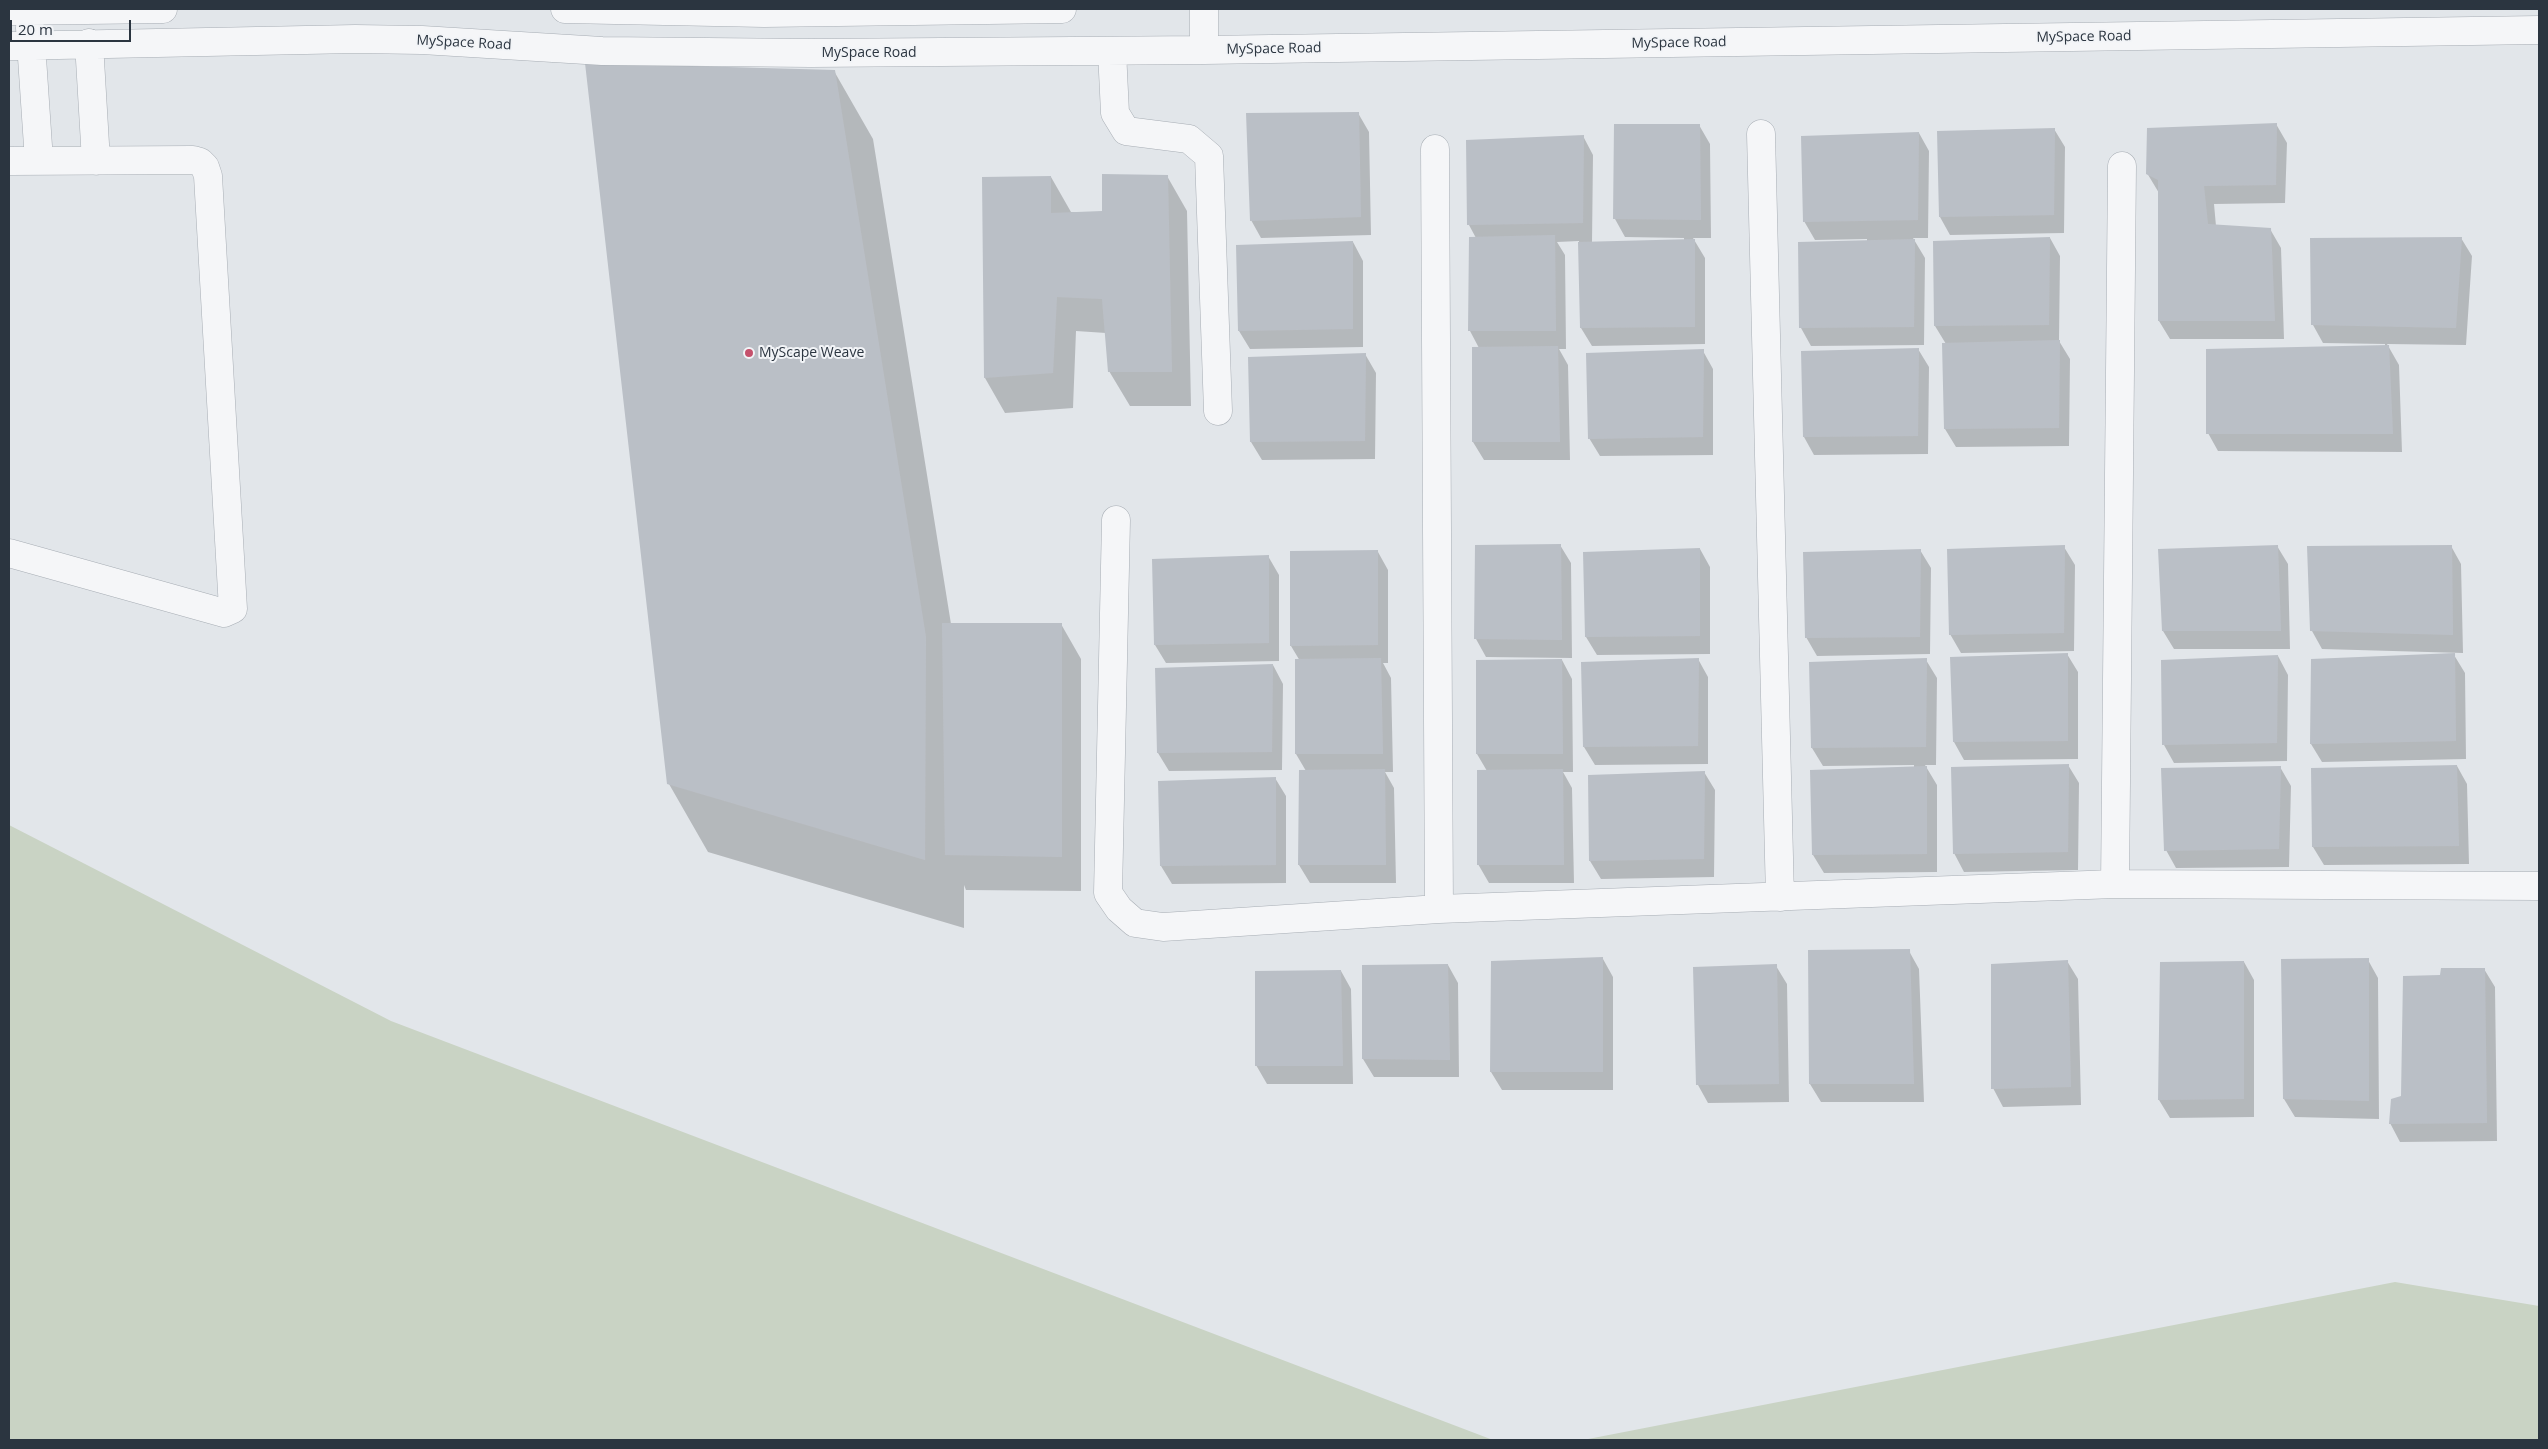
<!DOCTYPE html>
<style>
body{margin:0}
#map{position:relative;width:2548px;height:1449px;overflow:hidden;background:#e2e6ea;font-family:"Open Sans",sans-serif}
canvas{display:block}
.frame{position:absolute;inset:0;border:10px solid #2b3540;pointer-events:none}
.scale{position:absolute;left:10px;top:20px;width:121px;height:22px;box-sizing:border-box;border:2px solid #2b3540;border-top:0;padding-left:6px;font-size:15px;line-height:18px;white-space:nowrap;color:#2b3540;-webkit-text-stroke:4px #f2f4f7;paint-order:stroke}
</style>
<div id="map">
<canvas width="2548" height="1449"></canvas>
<div class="frame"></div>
<div class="scale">20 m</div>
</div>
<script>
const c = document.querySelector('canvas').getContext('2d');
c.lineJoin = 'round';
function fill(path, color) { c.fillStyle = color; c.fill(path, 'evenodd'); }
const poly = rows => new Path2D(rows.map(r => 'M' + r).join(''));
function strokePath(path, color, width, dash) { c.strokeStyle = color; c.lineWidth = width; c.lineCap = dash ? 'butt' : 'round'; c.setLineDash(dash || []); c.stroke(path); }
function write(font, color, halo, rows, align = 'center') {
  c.font = font + ' "Open Sans",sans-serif'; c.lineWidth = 4; c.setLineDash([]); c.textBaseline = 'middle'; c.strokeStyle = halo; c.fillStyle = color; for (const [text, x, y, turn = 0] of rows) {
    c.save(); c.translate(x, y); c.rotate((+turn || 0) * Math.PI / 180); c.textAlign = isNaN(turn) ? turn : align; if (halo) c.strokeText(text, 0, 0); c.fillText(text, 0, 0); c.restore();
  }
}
const green = poly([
 [9,825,391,1021,1493,1440,9,1440],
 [2395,1282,2539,1306,2539,1440,1583,1440]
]);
const shadow = poly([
 [834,71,873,139,951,624,1061,624,1081,659,1081,891,966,890,964,885,964,928,708,852,669,784],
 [1358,113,1369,132,1371,235,1261,238,1251,220],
 [2276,124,2287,143,2285,203,2214,204,2216,226,2270,229,2281,248,2284,339,2170,339,2159,321,2159,193,2147,173],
 [1699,125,1710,144,1711,238,1693,238,1705,258,1705,344,1592,346,1581,328,1579,241,1557,242,1565,255,1566,349,1559,349,1568,365,1570,460,1484,460,1473,442,1479,348,1470,331,1470,238,1476,238,1469,225,1583,136,1593,155,1592,243,1684,240,1684,238,1625,237,1615,219,1616,126],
 [2054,129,2065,147,2064,233,1950,235,1940,217],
 [1919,133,1929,151,1928,238,1913,238,1925,258,1924,345,1811,346,1801,328,1799,243,1867,241,1867,239,1815,240,1804,221],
 [1167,176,1187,211,1191,406,1130,406,1109,371,1106,333,1076,331,1073,408,1005,413,985,378,1051,177,1071,212,1104,213],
 [2050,238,2060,256,2059,341,2070,359,2069,446,1956,447,1945,429,1944,345,1946,344,1935,326,1934,242],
 [2461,238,2472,256,2466,345,2387,344,2399,365,2402,452,2218,451,2208,433,2385,346,2385,344,2323,343,2313,325],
 [1353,242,1363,261,1363,347,1250,349,1239,331],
 [1918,349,1929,367,1928,454,1814,455,1804,437],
 [1703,351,1713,369,1713,455,1600,456,1589,438],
 [1365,354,1376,373,1375,459,1262,460,1251,442,1249,358],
 [1560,545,1571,563,1572,658,1486,657,1476,639],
 [2277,546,2288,564,2290,649,2174,649,2163,631],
 [2451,546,2461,564,2463,653,2322,649,2312,631],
 [2064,547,2075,565,2074,651,1961,653,1950,634],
 [1700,549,1710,567,1710,654,1597,655,1586,637],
 [1920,550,1931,568,1930,654,1817,656,1806,637],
 [1378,552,1388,570,1388,663,1383,663,1391,678,1393,772,1385,772,1394,788,1396,883,1310,883,1299,865,1306,771,1296,754,1300,661,1291,646],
 [1268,556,1279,575,1279,661,1166,663,1155,645],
 [2067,654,2078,672,2078,759,1964,760,1954,742],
 [2454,655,2465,673,2466,759,2322,762,2311,744],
 [2278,656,2288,675,2287,761,2174,763,2164,745],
 [1698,659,1708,677,1708,764,1595,765,1584,747,1583,663],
 [1562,660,1572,679,1573,772,1563,772,1572,788,1574,883,1489,883,1478,864,1487,771,1477,754,1477,661],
 [1926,660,1937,678,1936,765,1925,765,1937,785,1937,872,1824,873,1813,855,1811,771,1914,767,1914,765,1823,766,1812,748,1810,663],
 [1273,665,1283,684,1282,770,1169,771,1158,753,1157,669],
 [2068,765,2079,783,2078,870,1964,872,1954,853],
 [2457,766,2467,784,2469,864,2324,865,2313,847,2312,769],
 [2280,767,2291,786,2289,867,2176,868,2166,850],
 [1704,772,1715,790,1714,877,1601,879,1590,861],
 [1275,778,1286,796,1286,883,1172,884,1161,866],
 [1909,951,1919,969,1924,1102,1821,1102,1810,1084],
 [1603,959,1613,977,1613,1090,1502,1090,1491,1072],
 [2282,960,2368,960,2378,978,2379,1119,2295,1117,2284,1099],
 [2067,961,2078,979,2081,1105,2003,1107,1993,1088],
 [2244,962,2254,980,2254,1117,2170,1118,2159,1100],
 [1448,965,1458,983,1459,1077,1374,1077,1363,1059],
 [1776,966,1787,984,1789,1102,1708,1103,1698,1085,1694,968],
 [2484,969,2495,987,2497,1141,2400,1142,2390,1123,2402,1097,2441,976],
 [1341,971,1351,989,1353,1084,1267,1084,1256,1065]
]);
const building = poly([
 [585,63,835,70,926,637,925,860,667,784],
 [1359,112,1361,217,1250,221,1246,113],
 [2277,123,2276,185,2204,186,2208,224,2271,228,2275,321,2158,321,2158,180,2146,174,2147,128],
 [1614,124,1700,124,1701,220,1613,219],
 [2055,128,2054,215,1939,217,1937,131],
 [1919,132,1918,220,1803,222,1801,136],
 [1584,135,1583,223,1467,225,1466,140],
 [1102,174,1168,175,1172,372,1108,372,1102,299,1057,297,1053,373,984,378,982,177,1051,176,1051,213,1102,211],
 [1555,235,1556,331,1468,331,1469,237],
 [2050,237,2049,325,1934,326,1933,241],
 [2462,237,2456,328,2311,325,2310,238],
 [1695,239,1695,327,1580,328,1578,242],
 [1915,239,1914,327,1799,328,1798,242],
 [1353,241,1353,329,1238,331,1236,245],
 [2060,340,2059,428,1944,429,1942,343],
 [2389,345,2393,434,2206,434,2206,349],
 [1558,346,1560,442,1472,442,1472,347],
 [1919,348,1918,436,1803,437,1801,351],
 [1704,349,1703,437,1588,439,1586,353],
 [1366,353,1365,441,1250,442,1248,357],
 [1561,544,1562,640,1474,639,1475,545],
 [2065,545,2064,633,1949,635,1947,549],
 [2278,545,2281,631,2162,631,2158,549],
 [2452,545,2453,635,2310,631,2307,546],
 [1700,548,1700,636,1585,637,1583,552],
 [1921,549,1920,637,1805,638,1803,552],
 [1378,550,1378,645,1290,646,1290,551],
 [1269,555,1269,643,1154,645,1152,559],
 [942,623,1062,623,1062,857,945,855],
 [2068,653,2068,741,1953,742,1950,657],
 [2455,653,2456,741,2310,744,2311,659],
 [2278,655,2277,743,2162,745,2161,660],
 [1381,658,1383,754,1295,754,1295,659],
 [1699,658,1698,746,1583,747,1581,662],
 [1927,658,1926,747,1811,748,1809,662],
 [1562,659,1563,754,1476,754,1476,660],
 [1273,664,1272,752,1157,753,1155,668],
 [2069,764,2068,852,1953,854,1951,767],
 [2457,765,2459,846,2312,847,2311,768],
 [1927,766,1927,854,1812,855,1810,770],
 [2281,766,2279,849,2164,851,2161,768],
 [1385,769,1386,865,1298,865,1299,770],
 [1563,769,1564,865,1477,865,1477,770],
 [1705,771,1704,859,1589,861,1588,775],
 [1276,777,1276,865,1160,866,1158,781],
 [1910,949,1914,1084,1809,1084,1808,950],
 [1603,957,1603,1072,1490,1072,1491,961],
 [2369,958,2369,1101,2283,1099,2281,959],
 [2068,960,2071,1087,1991,1089,1991,964],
 [2244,961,2244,1099,2158,1100,2160,962],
 [1448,964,1450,1060,1362,1059,1362,965],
 [1777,964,1779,1084,1696,1085,1693,967],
 [2441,968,2485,968,2487,1123,2389,1124,2391,1099,2401,1096,2403,976,2440,975],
 [1341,970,1343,1066,1255,1066,1255,971]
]);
const minor = poly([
 [565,9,764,13,1062,9],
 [9,11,163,9],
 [30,28,39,161],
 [89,43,96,161],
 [9,46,355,39,422,40,602,51,811,53,1204,50,2539,30],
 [1204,50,1204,9],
 [1112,51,1115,113,1126,131,1189,139,1209,156,1218,411],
 [1761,134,1780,897],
 [1435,149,1439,909],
 [9,161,193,160,200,162,205,167,208,176,233,609,224,613,9,553],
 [1116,520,1108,893,1119,909,1135,923,1163,927,1439,909,2115,884,2539,886],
 [2115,884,2122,166]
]);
const markers = [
 [749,353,5,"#c5516c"]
];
const streetNames = [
 ["MySpace Road",2084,37,-1],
 ["MySpace Road",464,43,3],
 ["MySpace Road",1679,43,-1],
 ["MySpace Road",1274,49,-1],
 ["MySpace Road",869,53]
];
const poiNames = [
 ["MyScape Weave",759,353]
];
fill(green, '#c9d3c4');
fill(shadow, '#0003');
fill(building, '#babfc6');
strokePath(minor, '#a7adb4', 29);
strokePath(minor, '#f5f6f8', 28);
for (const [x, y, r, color] of markers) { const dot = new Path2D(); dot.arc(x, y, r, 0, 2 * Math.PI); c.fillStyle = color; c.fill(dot); strokePath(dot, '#f2f4f7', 2); }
write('14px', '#2b3540', '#f2f4f7', streetNames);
write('14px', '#2b3540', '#f2f4f7', poiNames, 'left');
</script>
